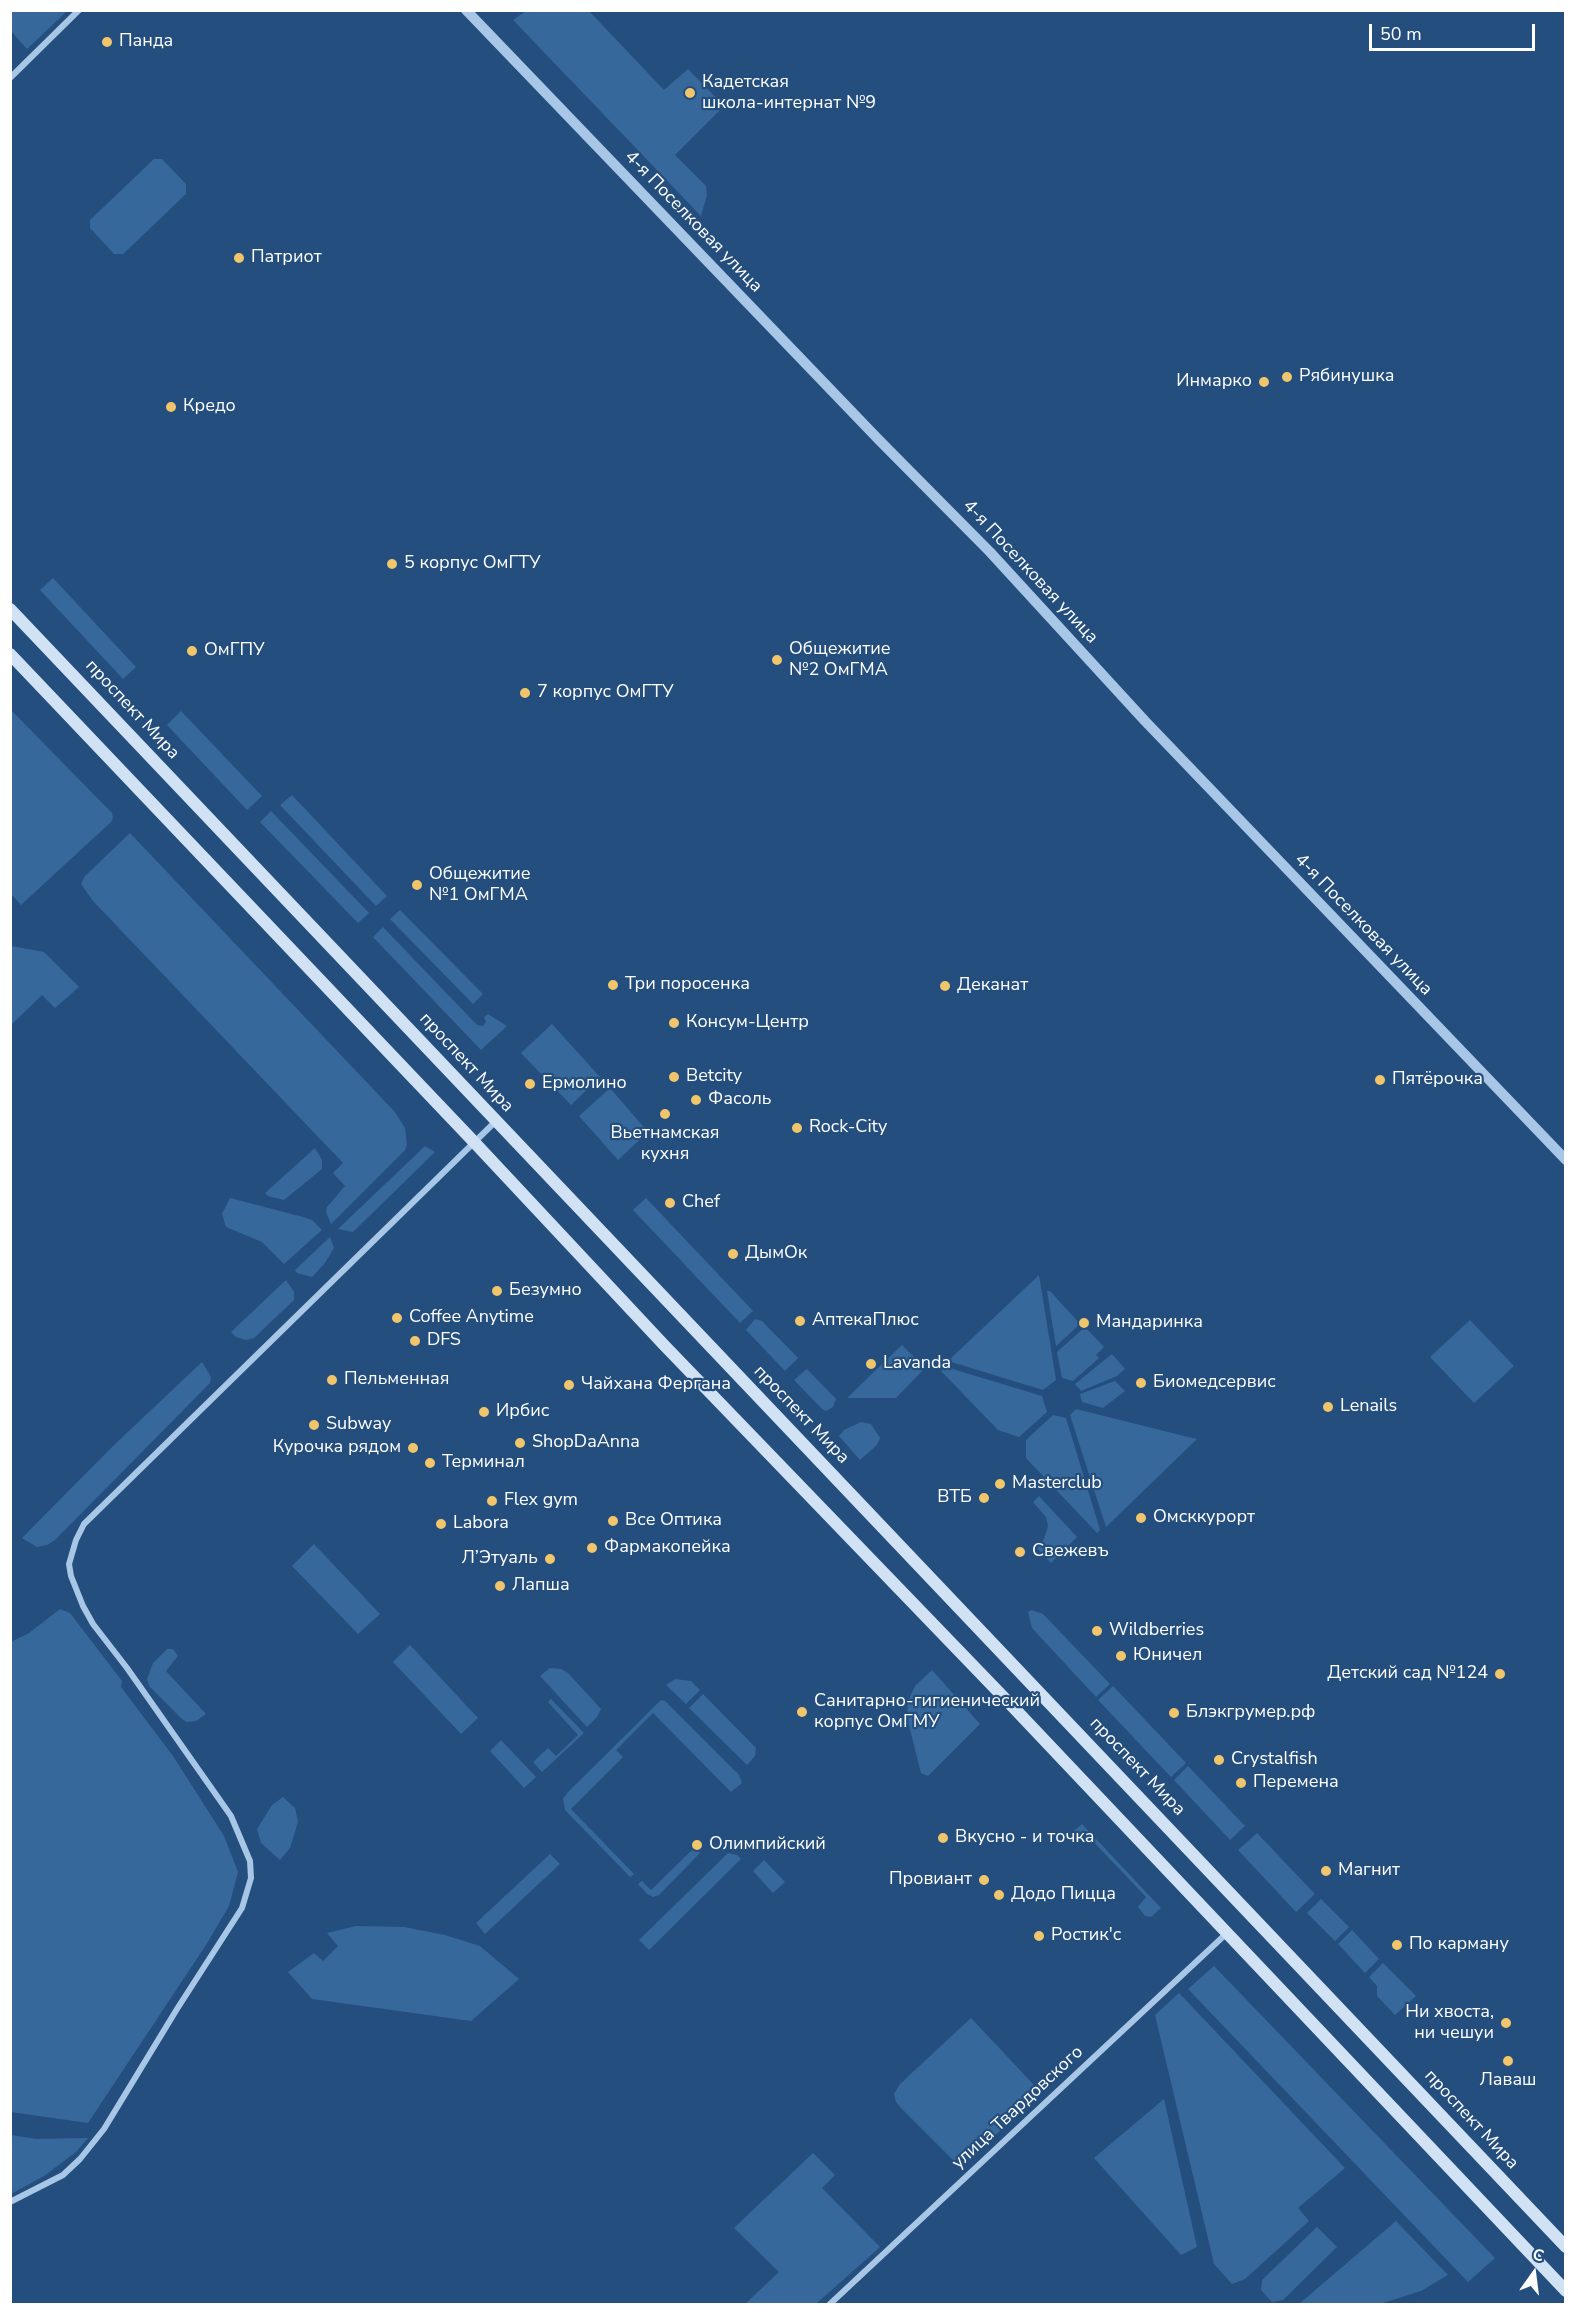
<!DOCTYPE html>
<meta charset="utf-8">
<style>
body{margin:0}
#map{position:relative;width:1576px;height:2315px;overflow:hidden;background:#244e7d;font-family:"Nunito Sans",sans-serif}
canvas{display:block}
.frame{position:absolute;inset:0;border:12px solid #fff;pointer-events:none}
.north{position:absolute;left:1504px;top:2243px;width:60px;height:60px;-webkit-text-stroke:4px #244e7d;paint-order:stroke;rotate:14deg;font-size:16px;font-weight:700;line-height:24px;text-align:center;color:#fff}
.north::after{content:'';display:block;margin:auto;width:21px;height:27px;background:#fff;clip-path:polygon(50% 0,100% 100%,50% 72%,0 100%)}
.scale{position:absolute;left:1369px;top:24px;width:166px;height:27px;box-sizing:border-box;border:3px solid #fff;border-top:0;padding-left:8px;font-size:18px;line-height:21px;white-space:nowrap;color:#fff;-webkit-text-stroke:4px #244e7d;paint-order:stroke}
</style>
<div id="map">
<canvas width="1576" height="2315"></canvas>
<div class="frame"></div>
<div class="north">С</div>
<div class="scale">50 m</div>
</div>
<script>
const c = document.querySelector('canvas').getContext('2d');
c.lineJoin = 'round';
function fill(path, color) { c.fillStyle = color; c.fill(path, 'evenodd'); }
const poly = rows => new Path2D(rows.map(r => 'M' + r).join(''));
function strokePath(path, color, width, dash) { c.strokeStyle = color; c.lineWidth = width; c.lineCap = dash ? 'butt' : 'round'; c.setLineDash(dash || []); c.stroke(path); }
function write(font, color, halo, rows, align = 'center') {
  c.font = font + ' "Nunito Sans",sans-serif'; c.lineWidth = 4.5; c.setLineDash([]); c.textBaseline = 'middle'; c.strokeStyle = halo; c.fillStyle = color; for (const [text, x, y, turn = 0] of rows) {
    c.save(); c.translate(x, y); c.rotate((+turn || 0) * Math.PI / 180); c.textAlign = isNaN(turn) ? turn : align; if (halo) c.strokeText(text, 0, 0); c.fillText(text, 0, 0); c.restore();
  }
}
const green = poly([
 [11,10,67,10,67,11,27,49,11,31],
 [526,11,589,11,664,90,688,69,724,106,675,155,706,186,707,195,701,216,513,20],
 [154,159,162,159,186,184,186,194,123,254,114,254,90,228,90,220],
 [53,578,136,667,123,679,40,590],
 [10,709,112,813,113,818,111,822,21,905,11,894],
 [181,711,262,796,247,810,167,725],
 [292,795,387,896,376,906,280,805],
 [271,811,369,913,358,923,260,822],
 [130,833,395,1112,405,1128,407,1145,405,1150,331,1224,326,1212,327,1207,345,1186,333,1173,343,1163,93,901,81,884,85,876],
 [400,910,483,994,473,1004,390,919],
 [383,927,477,1025,483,1026,486,1022,484,1017,488,1014,507,1026,481,1050,373,937],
 [11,946,44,952,79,987,55,1008,42,995,11,1025],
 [552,1024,600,1077,571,1105,521,1053],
 [610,1088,648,1132,618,1160,579,1116],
 [425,1146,435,1152,353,1232,338,1229],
 [315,1148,322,1160,322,1169,284,1200,268,1196,265,1193],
 [230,1198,303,1217,312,1220,322,1230,284,1264,262,1242,226,1227,222,1214],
 [646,1198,753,1311,740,1323,633,1210],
 [330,1237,334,1248,325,1263,312,1277,297,1273,295,1270],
 [1039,1275,1056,1380,1043,1390,948,1361],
 [286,1280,294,1292,294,1300,254,1338,246,1340,236,1337,231,1332],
 [1047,1291,1050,1291,1080,1324,1056,1346],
 [755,1319,762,1321,798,1358,785,1371,746,1330],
 [1470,1320,1514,1366,1474,1403,1430,1357],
 [1085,1327,1104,1347,1096,1355,1099,1358,1073,1381,1062,1378,1057,1352],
 [902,1345,925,1368,896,1398,847,1398],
 [1112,1354,1125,1369,1117,1376,1081,1391,1075,1384],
 [202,1362,211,1377,210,1383,55,1540,47,1545,37,1547,22,1538,113,1446],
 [946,1367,1042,1396,1047,1412,1019,1437,998,1430,941,1371],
 [807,1369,836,1399,833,1407,826,1411,822,1409,794,1380],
 [1115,1381,1125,1391,1103,1408,1082,1402,1080,1394],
 [1076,1409,1180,1435,1197,1439,1106,1527,1070,1415],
 [1053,1415,1066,1418,1100,1530,1097,1533,1026,1458,1026,1440],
 [861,1422,871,1424,880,1438,877,1445,860,1460,839,1436,844,1430],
 [1039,1496,1077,1537,1051,1563,1037,1548,1044,1539,1048,1526,1046,1517,1033,1502],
 [314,1544,380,1614,358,1634,292,1566],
 [60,1609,70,1613,122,1681,121,1687,173,1756,224,1836,238,1872,229,1906,206,1945,88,2123,11,2112,11,1642,29,1633],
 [1031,1610,1043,1614,1110,1684,1096,1697,1032,1628,1028,1612],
 [410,1645,478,1718,461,1734,393,1662],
 [167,1649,173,1649,178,1656,166,1671,206,1714,196,1721,187,1722,182,1719,149,1686,147,1679,153,1663],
 [550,1668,561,1669,568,1673,601,1709,597,1717,587,1727,540,1676],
 [932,1670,980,1724,928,1776,921,1773,907,1717,908,1701,915,1686],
 [675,1679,691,1681,700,1690,686,1704,666,1685],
 [1113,1686,1186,1763,1171,1777,1098,1700],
 [703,1694,756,1748,755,1756,747,1765,689,1708],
 [551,1699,584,1733,542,1772,533,1762,548,1748,556,1756,578,1735,548,1702],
 [661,1700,665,1701,739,1775,742,1783,731,1792,653,1713,616,1750,623,1757,571,1809,634,1874,630,1877,565,1810,563,1799,568,1792],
 [501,1740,536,1777,524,1788,490,1751],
 [1188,1766,1245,1826,1230,1840,1174,1780],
 [283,1797,295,1808,298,1822,290,1848,280,1860,261,1843,257,1829,272,1805],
 [1082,1824,1161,1908,1151,1917,1145,1916,1138,1907,1146,1897,1087,1835,1077,1844,1071,1841,1069,1835],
 [1257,1833,1315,1894,1296,1912,1238,1850],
 [696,1846,700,1853,659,1895,653,1897,647,1894,638,1884,642,1881,651,1890],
 [728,1853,737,1855,741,1859,649,1950,639,1940],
 [550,1854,560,1864,485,1934,476,1923],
 [764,1860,785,1882,773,1893,753,1871],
 [1321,1899,1349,1927,1335,1941,1307,1913],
 [356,1926,404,1927,445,1935,480,1946,519,1979,471,2021,312,1999,288,1972,314,1953,323,1961,338,1946,327,1933],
 [1352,1930,1379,1959,1365,1973,1338,1944],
 [1383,1963,1416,1996,1395,2015,1377,1996,1377,1986,1369,1977],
 [1214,1966,1495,2258,1468,2282,1188,1989],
 [1179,1993,1345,2168,1298,2208,1309,2221,1245,2279,1232,2284,1214,2264,1155,2015],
 [971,2018,1033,2084,1035,2089,1029,2103,961,2168,901,2108,896,2102,894,2094,900,2084],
 [1164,2099,1197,2247,1181,2255,1094,2158],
 [11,2135,36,2139,88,2138,76,2152,44,2176,11,2194],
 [813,2153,835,2175,822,2188,880,2247,816,2304,745,2304,779,2272,734,2228],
 [1396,2221,1448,2275,1421,2291,1380,2304,1299,2304],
 [1317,2227,1337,2247,1283,2300,1272,2302,1261,2290,1262,2280]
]);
const minor = poly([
 [10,78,79,10],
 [10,2202,63,2175,80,2159,104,2129,177,2009,242,1908,251,1878,250,1861,231,1816,127,1668,93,1624,83,1606,71,1576,69,1564,76,1540,84,1524,496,1121],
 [830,2304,1227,1933]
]);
const tertiary = poly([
 [466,10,879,440,990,552,1145,721,1566,1160]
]);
const secondary = poly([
 [10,609,1566,2247],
 [10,654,475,1143,664,1345,1013,1707,1566,2291]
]);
const markers = [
 [107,42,6,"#f0c56b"],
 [690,93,6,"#f0c56b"],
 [239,258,6,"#f0c56b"],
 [1287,377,6,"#f0c56b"],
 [1264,382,6,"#f0c56b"],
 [171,407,6,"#f0c56b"],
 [392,564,6,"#f0c56b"],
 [192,651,6,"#f0c56b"],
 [777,660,6,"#f0c56b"],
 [525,693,6,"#f0c56b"],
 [417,885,6,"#f0c56b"],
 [613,985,6,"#f0c56b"],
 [945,986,6,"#f0c56b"],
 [674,1023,6,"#f0c56b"],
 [674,1077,6,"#f0c56b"],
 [1380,1080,6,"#f0c56b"],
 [530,1084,6,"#f0c56b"],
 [696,1100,6,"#f0c56b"],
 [665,1114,6,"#f0c56b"],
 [797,1128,6,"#f0c56b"],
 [670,1203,6,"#f0c56b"],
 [733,1254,6,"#f0c56b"],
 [497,1291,6,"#f0c56b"],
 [397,1318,6,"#f0c56b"],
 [800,1321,6,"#f0c56b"],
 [1084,1323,6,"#f0c56b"],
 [415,1341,6,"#f0c56b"],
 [871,1364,6,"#f0c56b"],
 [332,1380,6,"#f0c56b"],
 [1141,1383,6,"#f0c56b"],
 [569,1385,6,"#f0c56b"],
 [1328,1407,6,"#f0c56b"],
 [484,1412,6,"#f0c56b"],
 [314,1425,6,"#f0c56b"],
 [520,1443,6,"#f0c56b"],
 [413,1448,6,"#f0c56b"],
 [430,1463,6,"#f0c56b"],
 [1000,1484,6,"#f0c56b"],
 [984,1498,6,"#f0c56b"],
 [492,1501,6,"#f0c56b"],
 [1141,1518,6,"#f0c56b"],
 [613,1521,6,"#f0c56b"],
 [441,1524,6,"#f0c56b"],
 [592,1548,6,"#f0c56b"],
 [1020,1552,6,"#f0c56b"],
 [550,1559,6,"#f0c56b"],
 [500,1586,6,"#f0c56b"],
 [1097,1631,6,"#f0c56b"],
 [1121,1656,6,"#f0c56b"],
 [1500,1674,6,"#f0c56b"],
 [802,1712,6,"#f0c56b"],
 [1174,1713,6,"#f0c56b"],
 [1219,1760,6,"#f0c56b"],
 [1241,1783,6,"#f0c56b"],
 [943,1838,6,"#f0c56b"],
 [697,1845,6,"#f0c56b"],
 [1326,1871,6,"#f0c56b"],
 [984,1880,6,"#f0c56b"],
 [999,1895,6,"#f0c56b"],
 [1039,1936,6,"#f0c56b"],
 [1397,1945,6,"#f0c56b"],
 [1506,2023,6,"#f0c56b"],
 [1508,2061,6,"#f0c56b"]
];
const poiNames = [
 ["Панда",119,42],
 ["Кадетская",702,83],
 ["школа-интернат №9",702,104],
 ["Патриот",251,258],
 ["Рябинушка",1299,377],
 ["Инмарко",1252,382,"right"],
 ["Кредо",183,407],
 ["5 корпус ОмГТУ",404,564],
 ["Общежитие",789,650],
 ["№2 ОмГМА",789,671],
 ["ОмГПУ",204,651],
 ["7 корпус ОмГТУ",537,693],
 ["Общежитие",429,875],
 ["№1 ОмГМА",429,896],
 ["Три поросенка",625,985],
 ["Деканат",957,986],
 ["Консум-Центр",686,1023],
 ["Betcity",686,1077],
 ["Пятёрочка",1392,1080],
 ["Ермолино",542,1084],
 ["Фасоль",708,1100],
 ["Rock-City",809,1128],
 ["Вьетнамская",665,1134,"center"],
 ["кухня",665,1155,"center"],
 ["Chef",682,1203],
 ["ДымОк",745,1254],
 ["Безумно",509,1291],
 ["Coffee Anytime",409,1318],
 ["АптекаПлюс",812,1321],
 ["Мандаринка",1096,1323],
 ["DFS",427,1341],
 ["Lavanda",883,1364],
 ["Пельменная",344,1380],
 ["Биомедсервис",1153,1383],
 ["Чайхана Фергана",581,1385],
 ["Lenails",1340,1407],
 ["Ирбис",496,1412],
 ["Subway",326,1425],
 ["ShopDaAnna",532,1443],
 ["Курочка рядом",401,1448,"right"],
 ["Терминал",442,1463],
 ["Masterclub",1012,1484],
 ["ВТБ",972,1498,"right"],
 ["Flex gym",504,1501],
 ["Омсккурорт",1153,1518],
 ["Все Оптика",625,1521],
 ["Labora",453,1524],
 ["Фармакопейка",604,1548],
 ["Свежевъ",1032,1552],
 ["Л’Этуаль",538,1559,"right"],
 ["Лапша",512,1586],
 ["Wildberries",1109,1631],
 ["Юничел",1133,1656],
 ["Детский сад №124",1488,1674,"right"],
 ["Санитарно-гигиенический",814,1702],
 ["корпус ОмГМУ",814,1723],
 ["Блэкгрумер.рф",1186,1713],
 ["Crystalfish",1231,1760],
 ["Перемена",1253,1783],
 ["Вкусно - и точка",955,1838],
 ["Олимпийский",709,1845],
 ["Магнит",1338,1871],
 ["Провиант",972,1880,"right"],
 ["Додо Пицца",1011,1895],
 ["Ростик'с",1051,1936],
 ["По карману",1409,1945],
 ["Ни хвоста,",1494,2013,"right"],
 ["ни чешуи",1494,2034,"right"],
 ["Лаваш",1508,2081,"center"]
];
const streetNames = [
 ["4-я Поселковая улица",693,222,46],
 ["4-я Поселковая улица",1030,572,47],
 ["проспект Мира",132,710,47],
 ["4-я Поселковая улица",1363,925,46],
 ["проспект Мира",466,1063,47],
 ["проспект Мира",801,1415,46],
 ["проспект Мира",1137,1767,46],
 ["улица Твардовского",1018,2108,-43],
 ["проспект Мира",1471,2120,47]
];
fill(green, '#37689b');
strokePath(minor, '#a8c6e6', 6);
strokePath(tertiary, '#a8c6e6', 10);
strokePath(secondary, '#d2e2f5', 12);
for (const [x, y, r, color] of markers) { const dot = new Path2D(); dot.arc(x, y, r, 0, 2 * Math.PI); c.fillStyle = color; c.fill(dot); strokePath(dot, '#244e7d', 2); }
write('18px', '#fff', '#244e7d', poiNames, 'left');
write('18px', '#fff', '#244e7d', streetNames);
</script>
